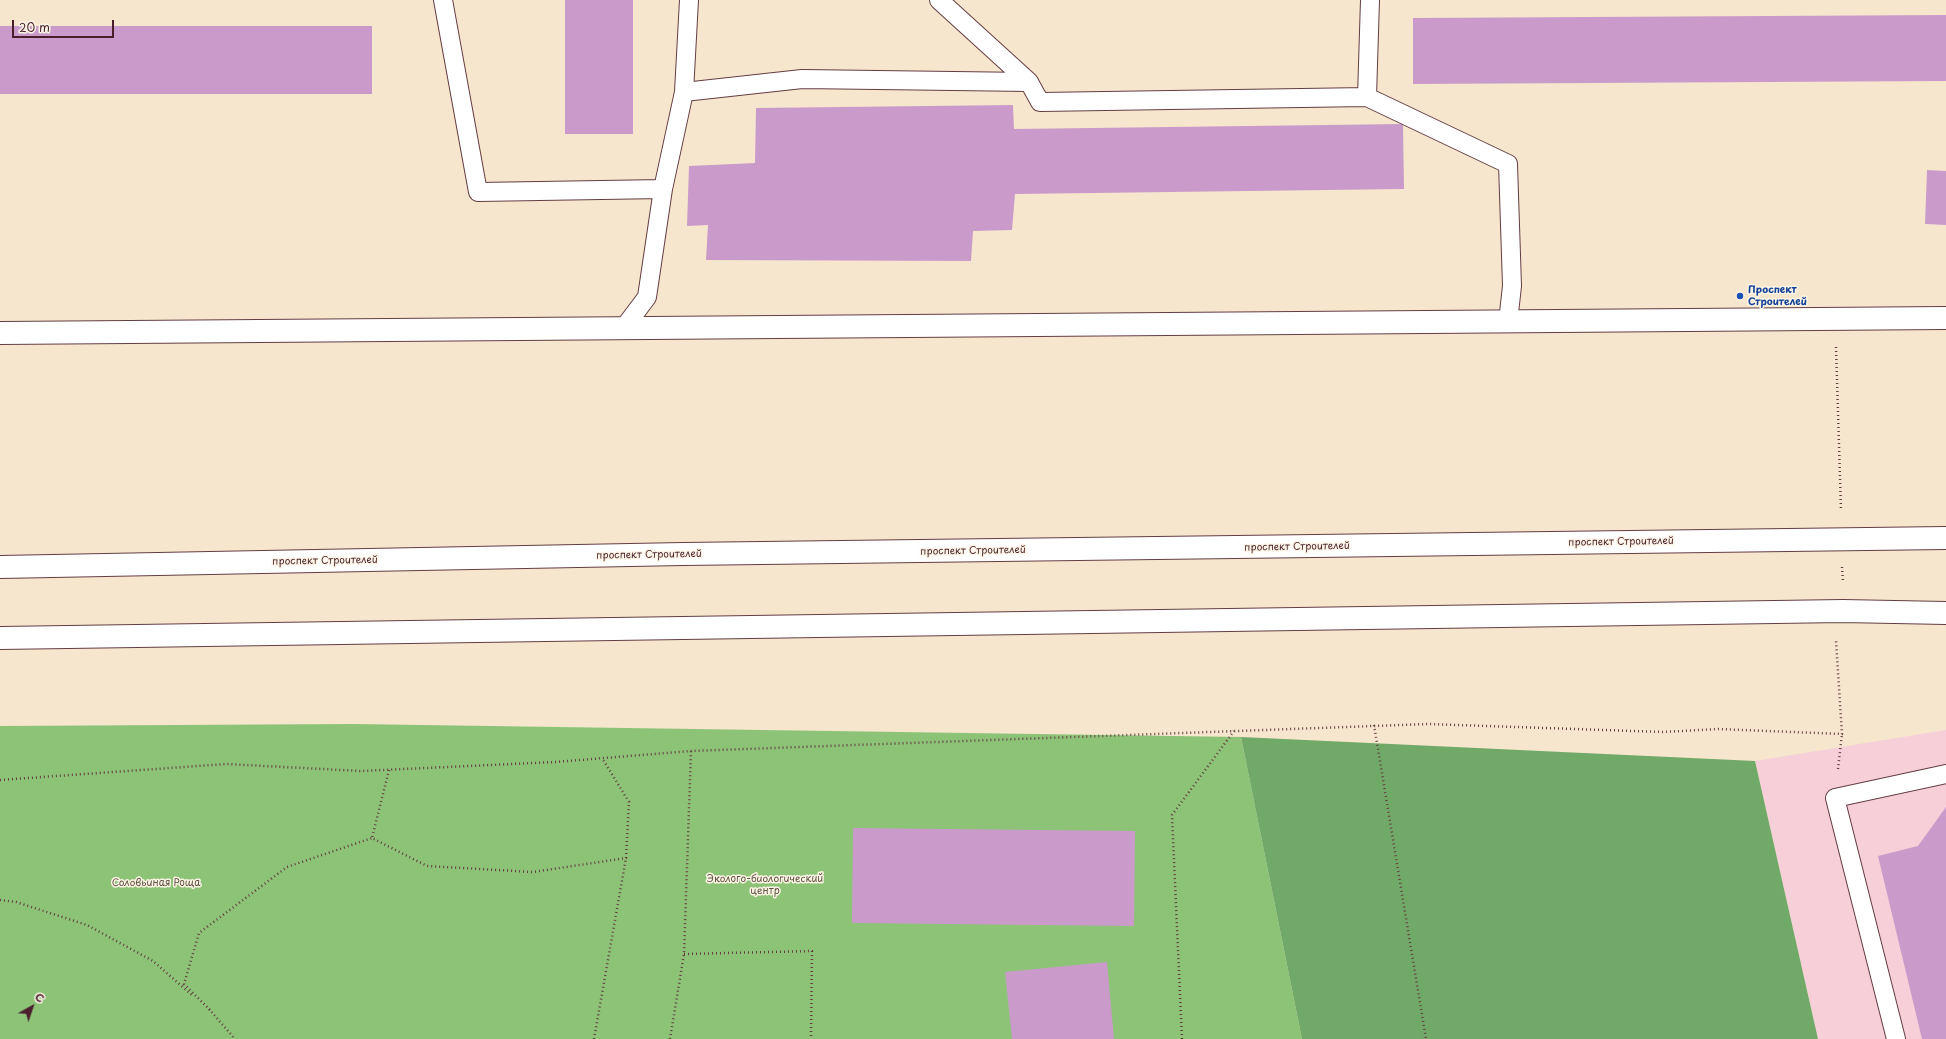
<!DOCTYPE html>
<meta charset="utf-8">
<style>
body{margin:0}
#map{position:relative;width:1946px;height:1039px;overflow:hidden;background:#f6e6cd;font-family:"Playpen Sans",sans-serif}
canvas{display:block}
.north{position:absolute;left:12px;top:987px;width:40px;height:40px;-webkit-text-stroke:3px #fcf5e5;paint-order:stroke;rotate:40deg;font-size:11px;font-weight:700;line-height:16px;text-align:center;color:#4a1f2b}
.north::after{content:'';display:block;margin:auto;width:14px;height:18px;background:#4a1f2b;clip-path:polygon(50% 0,100% 100%,50% 72%,0 100%)}
.scale{position:absolute;left:12px;top:20px;width:102px;height:18px;box-sizing:border-box;border:2px solid #4a1f2b;border-top:0;padding-left:5px;font-size:12px;line-height:14px;white-space:nowrap;color:#4a1f2b;-webkit-text-stroke:3px #fcf5e5;paint-order:stroke}
</style>
<div id="map">
<canvas width="1946" height="1039"></canvas>
<div class="north">С</div>
<div class="scale">20 m</div>
</div>
<script>
const c = document.querySelector('canvas').getContext('2d');
c.lineJoin = 'round';
function fill(path, color) { c.fillStyle = color; c.fill(path, 'evenodd'); }
const poly = rows => new Path2D(rows.map(r => 'M' + r).join(''));
function strokePath(path, color, width, dash) { c.strokeStyle = color; c.lineWidth = width; c.lineCap = dash ? 'butt' : 'round'; c.setLineDash(dash || []); c.stroke(path); }
function write(font, color, halo, rows, align = 'center') {
  c.font = font + ' "Playpen Sans",sans-serif'; c.lineWidth = 3; c.setLineDash([]); c.textBaseline = 'middle'; c.strokeStyle = halo; c.fillStyle = color; for (const [text, x, y, turn = 0] of rows) {
    c.save(); c.translate(x, y); c.rotate((+turn || 0) * Math.PI / 180); c.textAlign = isNaN(turn) ? turn : align; if (halo) c.strokeText(text, 0, 0); c.fillText(text, 0, 0); c.restore();
  }
}
const built = poly([
 [1946,730,1946,1039,1818,1039,1755,761]
]);
const green = poly([
 [353,724,1241,737,1302,1039,0,1039,0,726]
]);
const forest = poly([
 [1241,737,1755,761,1818,1039,1302,1039]
]);
const building = poly([
 [565,0,633,0,633,134,565,134],
 [1946,15,1946,81,1413,84,1413,18],
 [0,26,372,26,372,94,0,94],
 [1013,105,1014,129,1403,124,1404,189,1015,194,1012,230,973,231,971,261,706,260,708,225,687,226,689,166,755,163,756,108],
 [1927,170,1946,171,1946,225,1925,224],
 [1946,807,1946,1039,1922,1039,1878,856,1918,846],
 [853,828,1135,831,1134,926,852,923],
 [1107,962,1114,1039,1012,1039,1005,972]
]);
const path = poly([
 [1836,347,1841,510],
 [1842,567,1843,582],
 [1374,725,1426,1039],
 [1838,769,1842,734],
 [389,770,372,838,427,866,533,872,626,858,629,802,602,758],
 [0,780,226,764,361,771,555,762,691,751,1428,724,1663,732,1718,729,1842,734,1836,641],
 [0,900,16,902,87,925,153,961,193,996],
 [684,954,812,951,811,1039],
 [209,1009,235,1039],
 [210,1010,184,984,199,933,287,867,372,838],
 [594,1039,626,858],
 [670,1039,684,954,691,751],
 [1182,1039,1172,815,1234,731]
]);
const service = poly([
 [443,0,478,192,663,189,684,92,802,79,1029,82,1040,102,1367,97,1508,164,1512,286,1508,322],
 [939,0,1029,82],
 [684,92,689,0],
 [1367,97,1370,0],
 [623,329,647,297,663,189],
 [1896,1039,1835,798,1946,774]
]);
const minor = poly([
 [0,333,1946,318]
]);
const secondary = poly([
 [0,567,683,554,1946,538],
 [0,638,1843,611,1946,613]
]);
const markers = [
 [1740,296,4,"#1a4fb4"]
];
const transitNames = [
 ["Проспект",1748,290],
 ["Строителей",1748,302]
];
const streetNames = [
 ["проспект Строителей",1621,542,-1],
 ["проспект Строителей",1297,547,-1],
 ["проспект Строителей",973,551,-1],
 ["проспект Строителей",649,555,-1],
 ["проспект Строителей",325,561,-1]
];
const parkNames = [
 ["Эколого-биологический",765,879],
 ["центр",765,891],
 ["Соловьиная Роща",156,883]
];
fill(built, '#f6cfd8');
fill(green, '#8cc377');
fill(forest, '#71a968');
fill(building, '#ca9bca');
strokePath(service, '#643d43', 20);
strokePath(minor, '#643d43', 24);
strokePath(secondary, '#643d43', 24);
strokePath(path, '#643d43', 2.5, [1, 3]);
strokePath(service, '#fff', 18);
strokePath(minor, '#fff', 22);
strokePath(secondary, '#fff', 22);
for (const [x, y, r, color] of markers) { const dot = new Path2D(); dot.arc(x, y, r, 0, 2 * Math.PI); c.fillStyle = color; c.fill(dot); strokePath(dot, '#fcf5e5', 1.5); }
write('bold 10px', '#164399', '#fcf5e5', transitNames, 'left');
write('10px', '#4a1f2b', '#fcf5e5', streetNames);
write('10px', '#5e5042', '#fcf5e5', parkNames);
</script>
